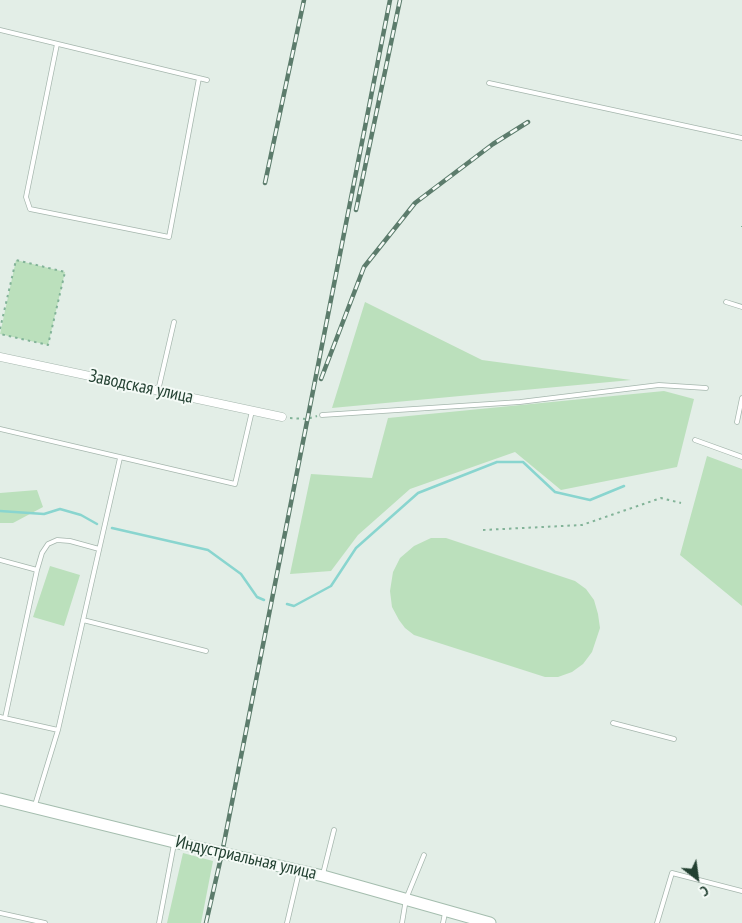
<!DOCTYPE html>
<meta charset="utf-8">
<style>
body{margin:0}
#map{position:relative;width:742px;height:923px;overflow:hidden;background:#e3eee7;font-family:"PT Sans Narrow",sans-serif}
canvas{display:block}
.north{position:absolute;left:672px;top:853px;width:50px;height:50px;-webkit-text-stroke:4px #f4faf6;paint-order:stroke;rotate:150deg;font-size:14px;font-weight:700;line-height:20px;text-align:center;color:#224031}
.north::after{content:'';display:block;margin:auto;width:18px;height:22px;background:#224031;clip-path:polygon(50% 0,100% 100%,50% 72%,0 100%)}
</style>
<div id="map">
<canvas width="742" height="923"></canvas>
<div class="north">С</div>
</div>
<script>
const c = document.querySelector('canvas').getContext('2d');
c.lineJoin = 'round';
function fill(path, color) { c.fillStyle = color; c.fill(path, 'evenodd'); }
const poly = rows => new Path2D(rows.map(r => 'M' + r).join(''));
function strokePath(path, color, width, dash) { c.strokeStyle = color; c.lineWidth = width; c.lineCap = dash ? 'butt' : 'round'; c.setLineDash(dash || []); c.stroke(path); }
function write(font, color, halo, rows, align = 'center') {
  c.font = font + ' "PT Sans Narrow",sans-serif'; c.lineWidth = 4; c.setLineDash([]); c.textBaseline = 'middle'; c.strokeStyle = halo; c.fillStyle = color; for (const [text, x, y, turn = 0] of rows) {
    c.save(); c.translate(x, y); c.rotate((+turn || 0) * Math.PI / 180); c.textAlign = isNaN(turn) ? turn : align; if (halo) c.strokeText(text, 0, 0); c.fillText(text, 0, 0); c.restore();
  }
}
const green = poly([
 [16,260,65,272,48,345,0,334],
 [365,302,482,360,631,380,332,408],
 [664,391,694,399,677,467,561,490,515,452,410,489,358,535,331,571,290,574,311,474,372,478,388,418],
 [707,456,742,469,742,606,680,555],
 [37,490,43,507,13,523,0,523,0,493],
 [431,538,446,538,575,581,586,589,594,600,598,614,600,628,592,652,583,664,572,672,558,677,545,677,414,635,405,628,399,620,392,607,390,591,393,572,400,558,414,546],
 [50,566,80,575,64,626,33,617],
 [183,853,213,861,201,923,167,923]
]);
const stream = poly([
 [0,511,44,514,60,509,81,515,97,524],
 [112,528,208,550,241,574,257,597,264,600],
 [287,604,294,606,331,586,356,548,418,493,497,462,523,462,555,492,590,500,624,486]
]);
const path = poly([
 [742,227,742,226],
 [0,329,16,260,65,272,48,345,0,334],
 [290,418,307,419,317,416],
 [483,530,582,525,661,498,681,503]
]);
const lane = poly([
 [0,30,207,80],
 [57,44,26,197,30,209,169,237,199,78],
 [489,83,742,138],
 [726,302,742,307],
 [158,391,174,322],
 [322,415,520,402,659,385,706,388],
 [737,422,742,398],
 [0,429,235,484,252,411],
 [695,440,742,457],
 [0,560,37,570],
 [83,620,206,651],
 [0,717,58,730],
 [5,718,37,570,42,553,48,544,57,540,70,541,99,549],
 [613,723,674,739],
 [35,805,58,730,120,458],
 [323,874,334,830],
 [0,913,45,923],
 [159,923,174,844],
 [287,923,299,872],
 [402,923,406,899,424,855],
 [443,923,445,913],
 [657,923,672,873,742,891]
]);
const street = poly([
 [0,357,282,417]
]);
const secondary = poly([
 [0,799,174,842,323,876,490,923]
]);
const rail = poly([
 [265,183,304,0],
 [356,210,400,0],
 [321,379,364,267,415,203,493,144,528,122],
 [206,923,222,853,390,0]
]);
const streetNames = [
 ["Заводская улица",141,387,12],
 ["Индустриальная улица",246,858,13]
];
fill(green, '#bbe0bc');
strokePath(stream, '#89d5cf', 2.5);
strokePath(lane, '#a5b6ad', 5.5);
strokePath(street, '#a5b6ad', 9);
strokePath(secondary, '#a4bdae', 13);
strokePath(path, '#82b398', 2, [2.5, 4]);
strokePath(lane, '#fff', 4);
strokePath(street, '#fff', 8);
strokePath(secondary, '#fff', 11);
strokePath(rail, '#5c7c6c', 4.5);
strokePath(rail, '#f4faf6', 2.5, [8]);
write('18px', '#224031', '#f4faf6', streetNames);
</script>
